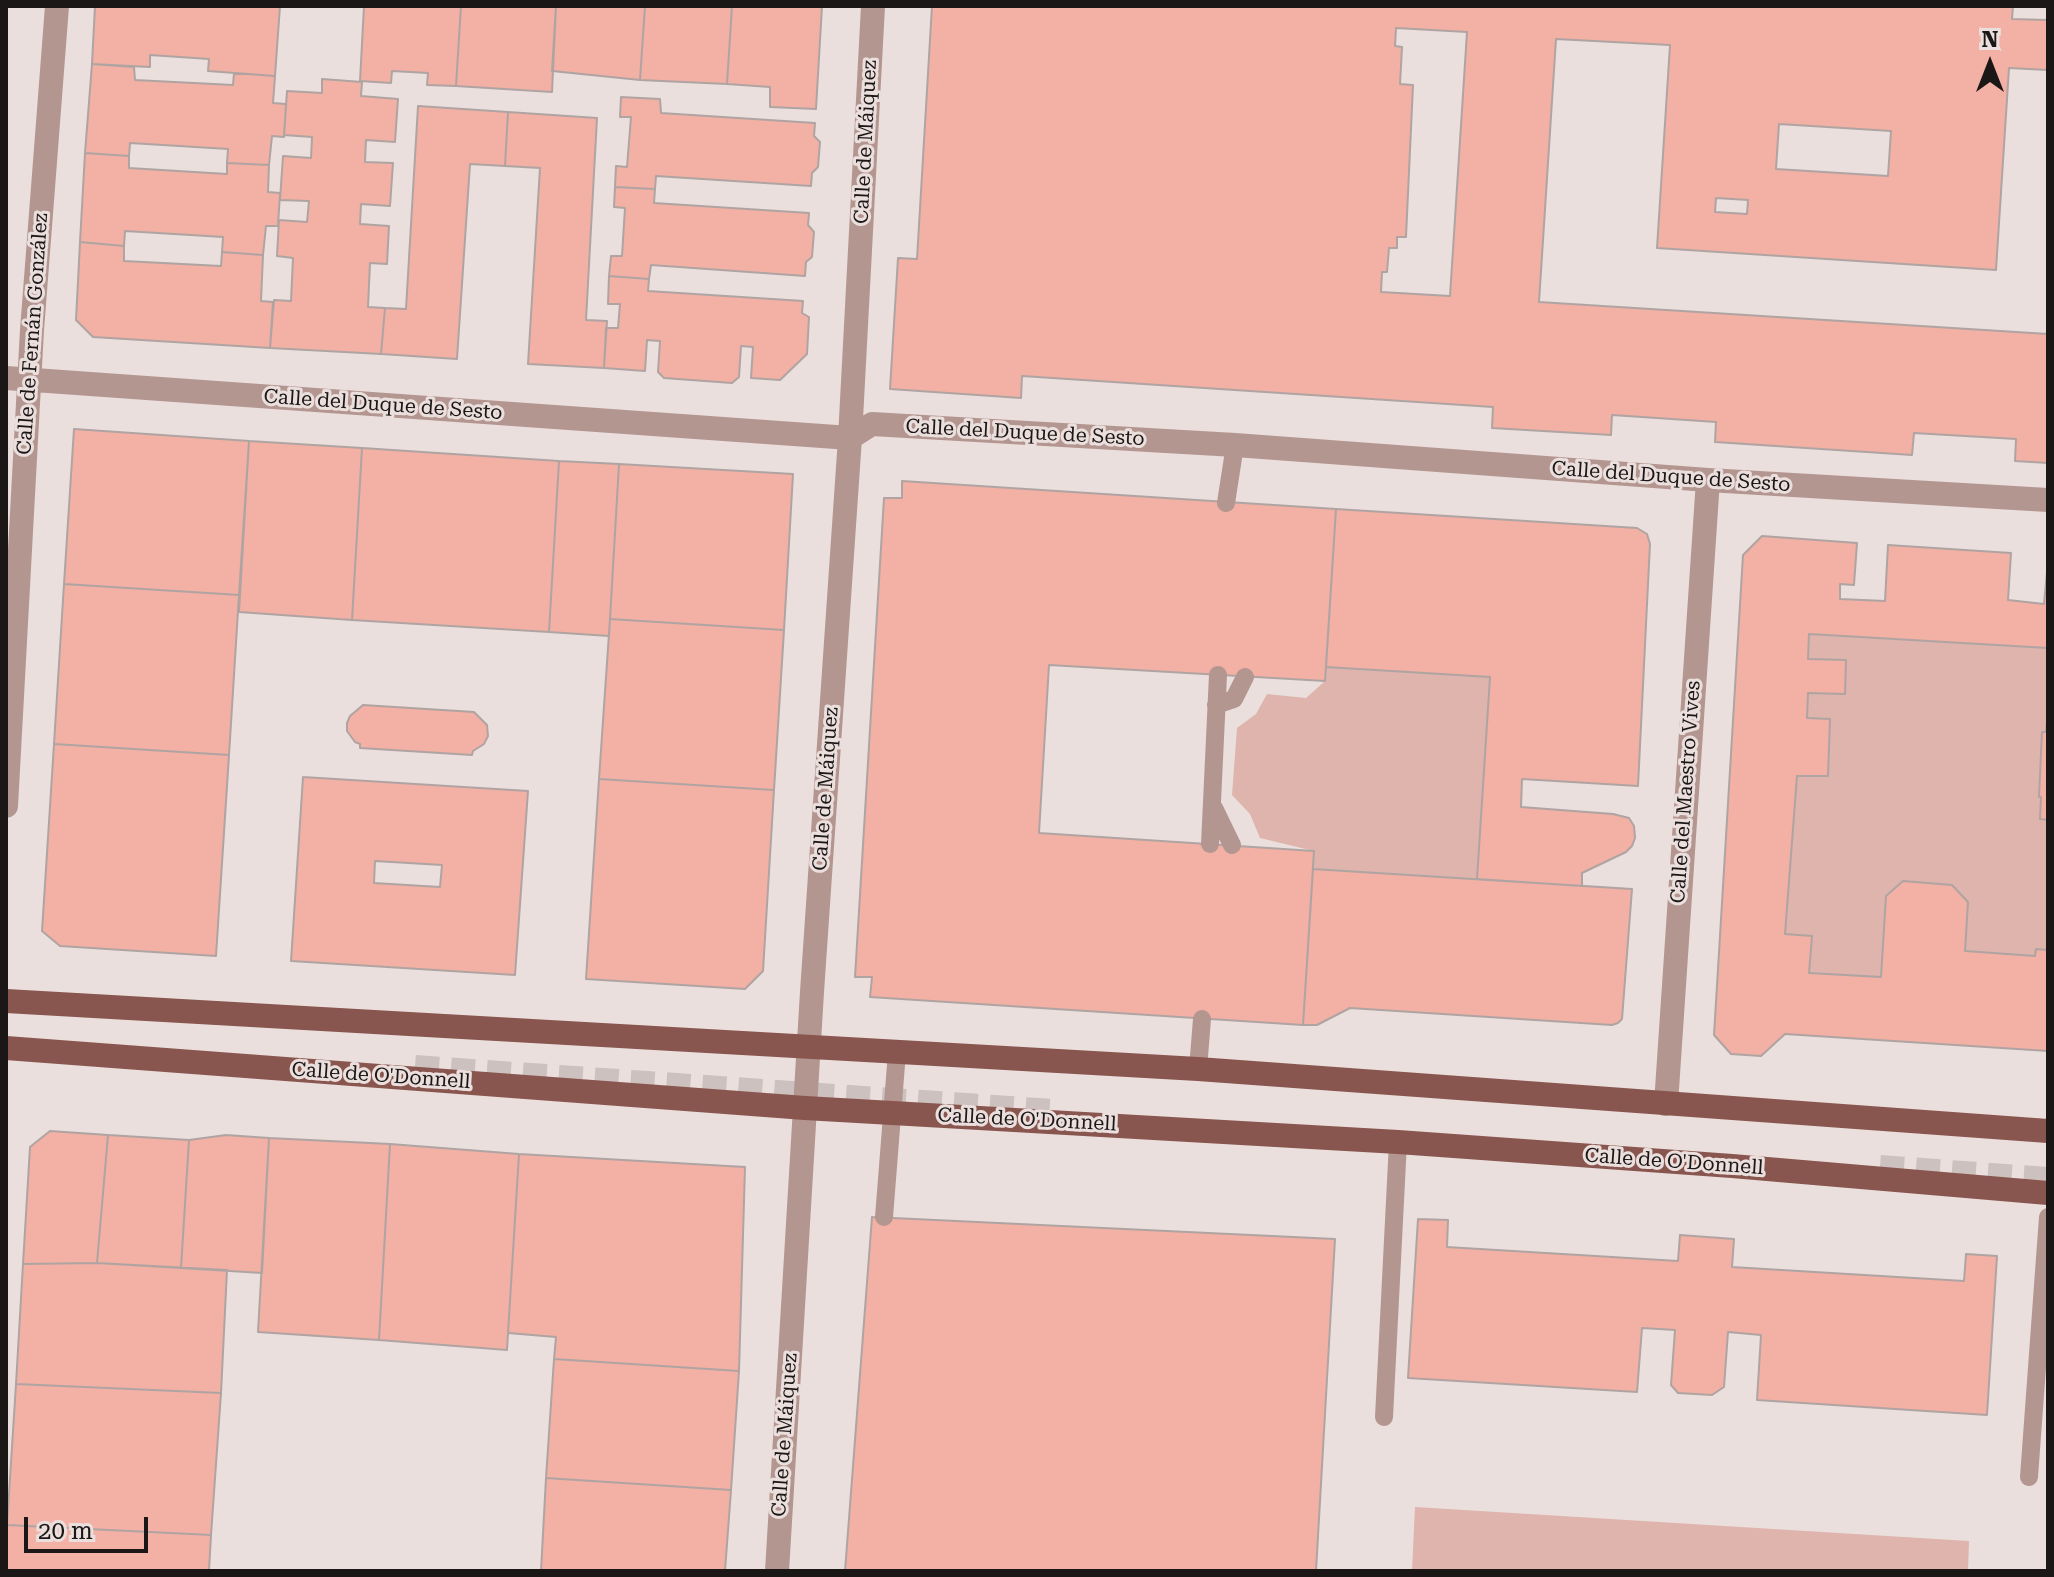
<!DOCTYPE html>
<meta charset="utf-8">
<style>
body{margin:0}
#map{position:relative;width:2054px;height:1577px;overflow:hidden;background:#ebdfdd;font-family:"Roboto Serif",serif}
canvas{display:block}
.frame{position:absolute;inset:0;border:8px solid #1b1716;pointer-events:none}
.north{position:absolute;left:1950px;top:24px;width:80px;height:80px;-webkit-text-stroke:6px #ebdfdd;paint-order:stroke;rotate:0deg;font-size:22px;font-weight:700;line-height:32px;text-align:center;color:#1b1716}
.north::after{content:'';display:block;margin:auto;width:28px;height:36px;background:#1b1716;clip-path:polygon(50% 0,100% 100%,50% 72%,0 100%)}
.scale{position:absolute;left:24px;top:1517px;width:124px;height:36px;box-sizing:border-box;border:4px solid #1b1716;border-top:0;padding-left:10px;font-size:24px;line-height:28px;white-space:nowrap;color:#1b1716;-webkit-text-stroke:6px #ebdfdd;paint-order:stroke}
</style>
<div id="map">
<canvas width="2054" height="1577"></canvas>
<div class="frame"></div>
<div class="north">N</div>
<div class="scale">20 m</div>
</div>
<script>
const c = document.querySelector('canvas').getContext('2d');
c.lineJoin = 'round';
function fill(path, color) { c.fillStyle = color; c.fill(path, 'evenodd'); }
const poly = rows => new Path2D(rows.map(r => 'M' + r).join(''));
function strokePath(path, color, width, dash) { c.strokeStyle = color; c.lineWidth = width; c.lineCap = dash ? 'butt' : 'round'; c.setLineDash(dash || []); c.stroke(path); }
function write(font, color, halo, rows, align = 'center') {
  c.font = font + ' "Roboto Serif",serif'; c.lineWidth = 6; c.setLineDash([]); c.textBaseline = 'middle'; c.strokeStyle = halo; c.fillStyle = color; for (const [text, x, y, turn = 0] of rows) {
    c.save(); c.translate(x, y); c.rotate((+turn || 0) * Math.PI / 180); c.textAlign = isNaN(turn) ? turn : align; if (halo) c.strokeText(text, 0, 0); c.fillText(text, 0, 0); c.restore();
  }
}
const green = poly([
 [1809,634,2048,648,2048,710,2046,732,2042,733,2039,796,2048,820,2048,950,2036,949,2035,956,1965,951,1968,902,1952,885,1903,881,1886,896,1881,977,1809,973,1812,936,1785,934,1797,776,1828,775,1830,719,1807,718,1808,693,1845,694,1846,660,1808,659],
 [1326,667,1490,677,1477,879,1313,869,1314,851,1260,838,1250,814,1232,795,1237,728,1256,714,1267,694,1306,698,1325,681],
 [1415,1507,1969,1541,1968,1571,1412,1571]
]);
const building = poly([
 [95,6,280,6,275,76,208,71,209,59,150,55,150,67,92,64,95,6],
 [364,6,461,6,456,86,427,85,428,73,392,71,391,83,360,81,364,6],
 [461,6,556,6,552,92,456,86,461,6],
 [556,6,645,6,640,80,552,71,556,6],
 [645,6,732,6,727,84,640,80,645,6],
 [732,6,822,6,816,109,770,107,770,87,727,84,732,6],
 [932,6,2013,6,2012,19,2047,20,2048,6,2048,70,2009,68,1996,270,1657,248,1670,45,1556,39,1539,302,2048,334,2048,463,2015,461,2016,439,1914,433,1912,455,1715,442,1716,422,1612,415,1611,435,1492,428,1493,407,1022,376,1021,398,890,389,898,258,917,259,932,6],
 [1396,28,1467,32,1450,296,1381,292,1382,272,1387,272,1389,248,1397,248,1397,237,1406,237,1413,85,1400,84,1402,47,1395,46,1396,28],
 [1779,124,1891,131,1888,176,1776,169,1779,124],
 [1716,198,1748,200,1747,214,1715,212,1716,198],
 [92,64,134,67,135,80,233,85,234,73,275,76,273,103,286,104,284,137,272,136,269,165,227,163,228,149,130,143,129,156,85,153,92,64],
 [322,79,362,82,361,96,398,99,395,142,366,140,365,162,393,163,390,206,361,204,360,224,389,226,387,264,370,263,368,307,385,308,381,354,270,348,274,300,291,301,293,258,277,256,279,220,307,222,309,201,280,200,283,156,311,158,312,137,284,135,287,91,322,93,322,79],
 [621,97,660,99,661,113,815,123,814,136,820,142,818,167,812,173,811,186,656,176,655,189,615,187,616,166,627,167,631,117,620,117,621,97],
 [418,106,508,112,505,166,470,164,457,359,381,354,385,308,406,309,418,106],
 [508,112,597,118,586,320,607,321,604,368,528,364,540,168,505,166,508,112],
 [85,153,129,156,129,168,227,174,227,163,269,165,268,192,280,193,278,226,266,226,263,255,222,252,223,237,125,231,124,246,80,242,85,153],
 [615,187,655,189,654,203,809,213,808,225,814,232,812,257,806,262,805,276,651,265,649,279,609,276,611,256,622,256,625,208,614,207,615,187],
 [80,242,124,246,124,261,221,266,222,252,263,255,261,301,273,302,270,348,93,337,76,320,80,242],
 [609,276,649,279,648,291,803,301,802,313,809,317,807,354,780,380,751,378,753,347,741,346,739,377,732,383,664,378,658,372,660,341,647,340,645,371,604,368,606,328,618,328,620,304,608,304,609,276],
 [74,429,249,441,239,595,64,584,74,429],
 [249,441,362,448,352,620,239,612,249,441],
 [362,448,559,461,549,632,352,620,362,448],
 [559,461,619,464,609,636,549,632,559,461],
 [619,464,793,474,784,630,610,619,619,464],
 [902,481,1336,509,1325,681,1049,665,1039,833,1314,851,1303,1025,870,997,872,977,855,977,884,498,902,498,902,481],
 [1336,509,1637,528,1647,534,1650,544,1638,786,1522,779,1521,807,1613,814,1629,818,1634,826,1635,838,1632,846,1626,852,1582,873,1582,886,1477,879,1490,677,1326,667,1336,509],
 [1762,536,1857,543,1854,585,1840,584,1840,599,1885,601,1888,545,2011,553,2008,600,2044,604,2048,561,2048,648,1809,634,1808,659,1846,660,1845,694,1808,693,1807,718,1830,719,1828,776,1797,776,1785,934,1812,936,1809,973,1881,977,1886,896,1903,881,1952,885,1968,902,1965,951,2035,956,2036,949,2048,950,2048,1051,1785,1034,1761,1056,1731,1054,1714,1035,1743,555,1762,536],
 [64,584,239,595,229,755,54,744,64,584],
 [610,619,784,630,774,790,599,779,610,619],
 [363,705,474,712,487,725,488,736,484,744,473,751,472,755,360,748,360,744,355,742,347,731,347,723,350,716,363,705],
 [2048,710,2048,820,2040,819,2041,797,2039,797,2042,732,2046,732,2048,710],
 [54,744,229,755,216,956,60,946,42,931,54,744],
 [303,777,528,791,515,975,291,961,303,777],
 [375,861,442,865,440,887,374,883,375,861],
 [599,779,774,790,763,971,745,989,586,979,599,779],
 [1313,869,1632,889,1622,1019,1618,1023,1612,1025,1350,1008,1317,1025,1303,1025,1313,869],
 [50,1131,108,1135,97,1263,23,1264,30,1147,50,1131],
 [108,1135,189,1140,181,1268,97,1263,108,1135],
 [226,1135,269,1138,262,1273,181,1268,189,1140,226,1135],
 [269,1138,390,1144,379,1340,258,1332,269,1138],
 [390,1144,519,1154,507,1350,379,1340,390,1144],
 [519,1154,745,1167,739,1371,554,1359,556,1337,508,1333,519,1154],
 [872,1217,1335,1239,1316,1571,845,1571,872,1217],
 [1418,1219,1448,1220,1447,1247,1678,1261,1680,1235,1734,1239,1732,1267,1964,1281,1966,1254,1997,1256,1987,1415,1757,1400,1761,1335,1728,1332,1724,1387,1712,1395,1678,1393,1671,1385,1675,1330,1642,1328,1637,1392,1408,1378,1418,1219],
 [97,1263,227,1270,221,1393,16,1384,23,1264,97,1263],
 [554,1359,739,1371,731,1490,546,1478,554,1359],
 [16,1384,221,1393,211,1535,7,1525,16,1384],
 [546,1478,731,1490,725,1571,541,1571,546,1478],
 [7,1525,211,1535,209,1571,6,1571,7,1525]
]);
const primaryTunnel = poly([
 [415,1067,1053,1111],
 [1880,1167,2048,1179]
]);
const service = poly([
 [1226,503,1235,445],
 [1216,705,1234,699,1245,677],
 [1214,808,1232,845],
 [1210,844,1218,675],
 [1198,1069,1202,1019],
 [884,1217,897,1052],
 [1384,1417,1398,1142],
 [2029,1477,2048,1217]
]);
const minor = poly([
 [6,378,850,438,872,424,1235,445,1708,480,2048,500],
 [6,806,32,330,57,6],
 [1666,1104,1708,480],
 [777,1571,812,992,850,438,873,6]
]);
const primary = poly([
 [6,1001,1198,1069,2048,1131],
 [6,1048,805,1108,1398,1142,1732,1166,2048,1193]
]);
const streetNames = [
 ["Calle de Máiquez",866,142,-87],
 ["Calle de Fernán González",33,334,-86],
 ["Calle del Duque de Sesto",383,405,4],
 ["Calle del Duque de Sesto",1025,433,3],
 ["Calle del Duque de Sesto",1671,477,4],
 ["Calle de Máiquez",826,789,-86],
 ["Calle del Maestro Vives",1686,792,-86],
 ["Calle de O'Donnell",381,1076,4],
 ["Calle de O'Donnell",1027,1120,3],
 ["Calle de O'Donnell",1674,1162,4],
 ["Calle de Máiquez",785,1435,-86]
];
fill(green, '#deb4ad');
fill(building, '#f3b0a5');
strokePath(building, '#afa4a2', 2);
strokePath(primaryTunnel, '#ccc1bf', 24, [24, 12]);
strokePath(service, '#b49691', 18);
strokePath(minor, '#b49691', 24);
strokePath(primary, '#88564e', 24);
write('20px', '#1b1716', '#ebdfdd', streetNames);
</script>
